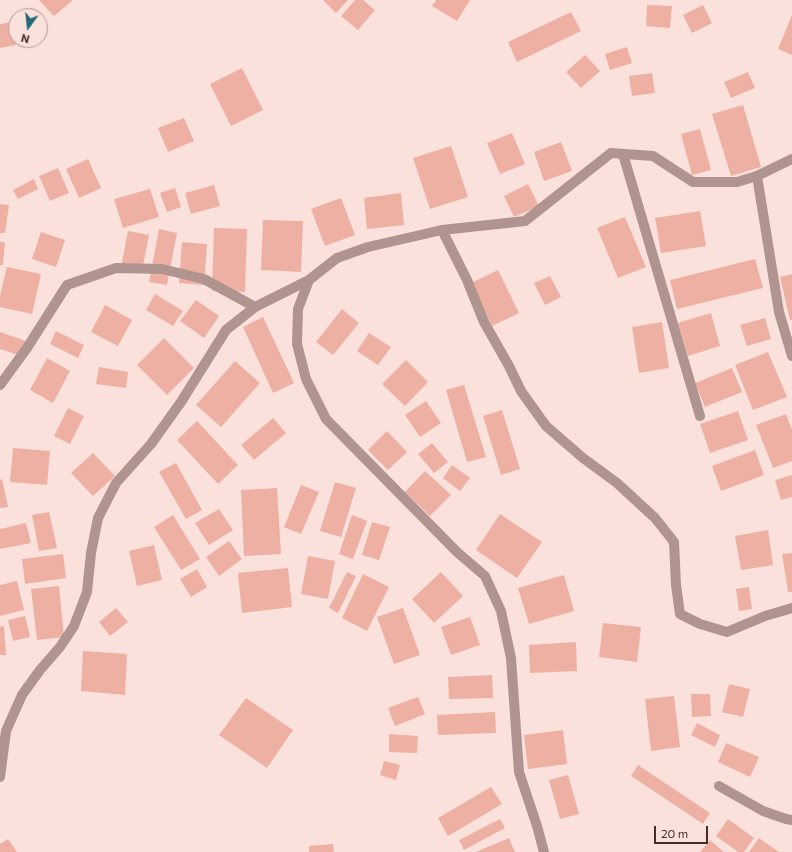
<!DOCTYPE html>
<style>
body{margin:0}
#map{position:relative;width:792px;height:852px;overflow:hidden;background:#fbe1db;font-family:Commissioner,sans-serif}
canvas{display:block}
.north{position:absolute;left:8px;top:8px;width:40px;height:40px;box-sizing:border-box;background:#fbe1db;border:1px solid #b29993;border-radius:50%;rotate:195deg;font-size:11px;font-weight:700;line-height:16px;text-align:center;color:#452d28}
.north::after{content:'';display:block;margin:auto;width:14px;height:18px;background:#226a77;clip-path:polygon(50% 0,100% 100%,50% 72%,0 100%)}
.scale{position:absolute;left:654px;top:826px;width:54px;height:18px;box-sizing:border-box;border:2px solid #452d28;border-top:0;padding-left:5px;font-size:12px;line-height:14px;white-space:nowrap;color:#452d28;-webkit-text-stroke:3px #fbe1db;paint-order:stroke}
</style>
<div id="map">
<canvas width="792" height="852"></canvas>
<div class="north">N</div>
<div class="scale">20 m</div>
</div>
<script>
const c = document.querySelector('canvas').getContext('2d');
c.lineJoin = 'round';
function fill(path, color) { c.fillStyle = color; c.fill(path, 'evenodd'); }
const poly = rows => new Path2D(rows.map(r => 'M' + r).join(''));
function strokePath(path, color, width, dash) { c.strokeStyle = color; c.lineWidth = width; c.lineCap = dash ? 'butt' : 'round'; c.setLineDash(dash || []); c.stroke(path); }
const building = poly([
 [39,0,73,0,54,16],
 [323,0,348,0,336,13],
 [355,0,363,0,375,10,358,30,341,16],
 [436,0,470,0,457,21,432,6],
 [647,5,672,6,670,28,646,26],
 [703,5,712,23,692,33,683,15],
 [571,12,581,31,517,62,508,42],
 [792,15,792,55,778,49],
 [12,22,16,45,0,48,0,24],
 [627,47,632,63,610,70,605,54],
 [585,55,600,71,581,88,566,72],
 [242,68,263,110,231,126,210,84],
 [748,72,755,88,731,98,724,82],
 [652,73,655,93,632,96,629,76],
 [743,105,761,167,731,176,712,114],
 [184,118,194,141,168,152,158,128],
 [700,129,711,170,692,175,681,134],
 [512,133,525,164,500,174,487,143],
 [561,142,572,171,544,181,534,152],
 [451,146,468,197,430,209,413,158],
 [88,159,101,188,79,198,66,169],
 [58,168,69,193,50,201,39,176],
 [34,179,38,189,18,199,13,190],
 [528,184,539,206,514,217,504,196],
 [214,185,220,206,191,214,185,193],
 [175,188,181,207,167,212,160,193],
 [150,189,159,217,123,228,114,199],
 [401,193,404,225,367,229,364,198],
 [341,198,355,235,325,246,311,209],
 [0,204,9,205,5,233,0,233],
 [700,211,706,246,661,253,655,218],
 [625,217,646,267,618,278,597,228],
 [263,220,303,221,301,272,261,270],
 [214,228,247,229,245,292,212,291],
 [159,229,177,233,167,285,149,282],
 [128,231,149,235,142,271,121,267],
 [41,232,65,240,56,267,32,259],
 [0,242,5,242,3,265,0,265],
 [182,242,207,244,204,285,179,283],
 [755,259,763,288,677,309,670,280],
 [7,267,41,274,32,314,0,307,0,296],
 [498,270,519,313,492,326,471,283],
 [792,274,792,320,790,320,780,277],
 [550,276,561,297,545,305,534,283],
 [155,294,183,311,173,326,146,310],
 [196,300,219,316,204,338,180,321],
 [105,305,132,320,118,346,91,332],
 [342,309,359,323,333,355,316,342],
 [711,313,720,346,688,356,678,323],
 [263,317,294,383,273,393,243,327],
 [765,318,771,339,747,346,740,325],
 [662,322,669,368,639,373,632,327],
 [56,331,84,345,78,358,50,344],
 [0,332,26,341,21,356,0,349],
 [369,333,391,347,378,365,357,351],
 [164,338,194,368,167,395,137,365],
 [768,352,787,397,753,410,735,365],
 [47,358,70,371,53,403,30,390],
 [406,360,428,382,405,406,382,384],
 [235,361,260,383,221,427,196,405],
 [99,367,128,372,126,388,96,384],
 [732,368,742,392,705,407,695,383],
 [464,385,486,457,467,462,446,390],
 [426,401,441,423,420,437,405,415],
 [68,408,84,416,70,444,54,436],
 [502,410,520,469,501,475,483,416],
 [738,411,748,440,710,453,700,424],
 [786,414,792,430,792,461,773,468,756,425],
 [273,418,286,433,254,460,241,445],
 [197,421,238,465,218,484,177,440],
 [387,431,407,452,388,470,368,450],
 [432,443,448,462,434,473,418,454],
 [13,448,50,451,47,485,10,482],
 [755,450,764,475,721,491,712,466],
 [93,453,115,476,93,496,71,473],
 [176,463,202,510,186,519,159,472],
 [452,465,470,478,460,491,443,478],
 [425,471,451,495,430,516,405,492],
 [792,475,792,497,781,500,775,480],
 [2,479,8,507,0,508,0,480],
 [335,482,356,488,341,537,320,531],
 [301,485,319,492,301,534,284,527],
 [277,488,281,554,244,556,241,490],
 [219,509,233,530,209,545,195,523],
 [49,512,57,548,39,551,32,515],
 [500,514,542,542,517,578,476,550],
 [173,515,200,559,181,570,154,527],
 [352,515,367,521,353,559,339,554],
 [372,522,390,527,379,560,362,555],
 [26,523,31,543,0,549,0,529],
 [768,530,773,565,741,570,735,536],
 [229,541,242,559,219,576,206,557],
 [154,545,162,580,137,586,129,551],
 [792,553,792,592,788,592,782,554],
 [63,554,66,578,25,584,22,559],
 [308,556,335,561,328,599,301,594],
 [288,568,292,607,242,613,238,573],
 [197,569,207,587,191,597,180,579],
 [347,572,356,576,338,613,329,608],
 [441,572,463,596,434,623,412,599],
 [363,574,389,587,367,631,342,618],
 [564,575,574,611,529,624,518,588],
 [17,581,24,610,0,616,0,585],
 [59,586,64,637,37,640,31,589],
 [749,587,752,609,739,611,736,589],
 [116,608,128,622,110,636,99,622],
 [403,608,420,655,394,664,377,617],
 [25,616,30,637,13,641,8,620],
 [470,617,480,645,451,655,441,627],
 [603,623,641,627,637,662,599,657],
 [4,626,6,655,0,655,0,627],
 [576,642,577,671,530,673,529,645],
 [83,651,127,654,125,695,81,691],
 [492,675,493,698,449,699,448,677],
 [729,684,750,689,743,717,722,712],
 [691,694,710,694,711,716,692,717],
 [674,696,680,747,651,751,645,699],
 [418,697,425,714,395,726,388,708],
 [246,698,293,730,267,768,219,735],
 [495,712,496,733,438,735,437,715],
 [697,723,720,735,715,747,691,735],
 [563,730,567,764,528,769,524,735],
 [389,734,418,736,417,753,389,752],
 [726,743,759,757,750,777,718,762],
 [384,761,400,765,396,780,380,775],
 [638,765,710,813,703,824,631,776],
 [568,775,579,814,560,819,549,780],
 [491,787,502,804,448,836,438,818],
 [500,819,505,828,464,850,459,840],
 [728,819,754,838,744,852,738,852,716,836],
 [509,838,515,852,476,852],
 [759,838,779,852,749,852],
 [8,839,17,852,0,852,0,844],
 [710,840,724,852,700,852],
 [333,844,334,852,309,852,309,846]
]);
const minor = poly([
 [623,154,700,416],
 [757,176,779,312,792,356],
 [442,230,467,280,484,322,509,366,521,391,546,426,583,458,617,483,655,518,674,542,676,585,680,614,700,624,727,632,765,616,792,608],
 [0,385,27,348,67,285,116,268,162,269,204,279,255,307],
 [0,777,6,731,22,695,40,670,60,647,74,626,87,592,91,553,98,518,116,483,151,444,181,402,226,330,255,307,309,280],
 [719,786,763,811,786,819,792,820]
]);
const tertiary = poly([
 [544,852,537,826,519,772,511,658,501,611,485,576,457,552,326,419,306,379,297,344,298,309,309,280,337,258,368,247,442,230,525,221,611,153,653,156,693,182,737,182,757,176,792,159]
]);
fill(building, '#eeb0a3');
strokePath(minor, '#b0948f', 10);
strokePath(tertiary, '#b0948f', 10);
</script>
